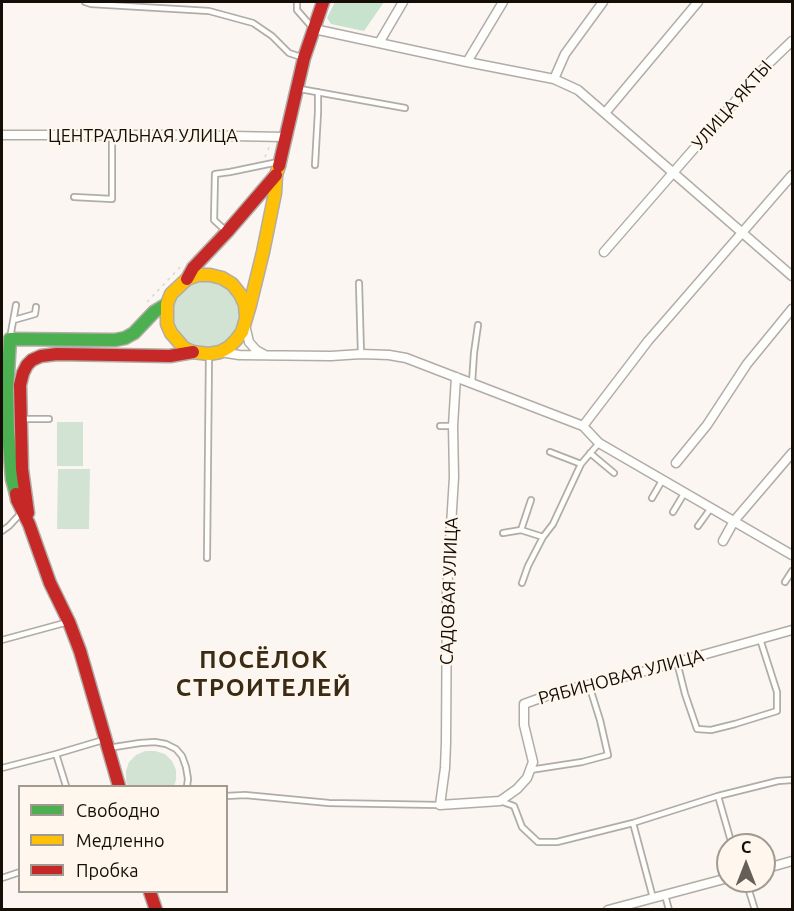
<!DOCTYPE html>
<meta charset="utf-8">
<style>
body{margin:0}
#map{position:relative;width:794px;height:911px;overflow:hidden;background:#fbf6f1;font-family:Ubuntu,sans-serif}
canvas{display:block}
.frame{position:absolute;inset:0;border:3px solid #140e06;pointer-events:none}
.legend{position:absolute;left:18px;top:785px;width:210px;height:108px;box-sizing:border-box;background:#fff7ed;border:2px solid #a19a91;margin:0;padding:8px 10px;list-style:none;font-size:18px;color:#140e06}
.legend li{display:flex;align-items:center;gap:12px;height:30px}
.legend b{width:30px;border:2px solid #a19a91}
.north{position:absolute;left:716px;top:833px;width:60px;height:60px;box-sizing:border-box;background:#fff7ed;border:2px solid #a19a91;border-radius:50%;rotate:0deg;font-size:16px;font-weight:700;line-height:24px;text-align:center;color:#140e06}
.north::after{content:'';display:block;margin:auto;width:21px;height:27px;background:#655f58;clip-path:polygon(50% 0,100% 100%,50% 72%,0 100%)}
</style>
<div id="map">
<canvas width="794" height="911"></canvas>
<div class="frame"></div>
<ul class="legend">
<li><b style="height:8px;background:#4caf50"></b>Свободно</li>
<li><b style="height:8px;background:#ffc107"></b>Медленно</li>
<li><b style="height:8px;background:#c62828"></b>Пробка</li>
</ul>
<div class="north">С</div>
</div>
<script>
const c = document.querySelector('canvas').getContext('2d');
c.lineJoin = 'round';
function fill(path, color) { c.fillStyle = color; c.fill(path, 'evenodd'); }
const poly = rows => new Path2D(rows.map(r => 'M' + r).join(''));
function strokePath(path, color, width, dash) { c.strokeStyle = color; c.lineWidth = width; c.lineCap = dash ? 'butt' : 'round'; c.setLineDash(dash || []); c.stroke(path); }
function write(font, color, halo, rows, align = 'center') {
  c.font = font + ' Ubuntu,sans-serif'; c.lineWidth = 5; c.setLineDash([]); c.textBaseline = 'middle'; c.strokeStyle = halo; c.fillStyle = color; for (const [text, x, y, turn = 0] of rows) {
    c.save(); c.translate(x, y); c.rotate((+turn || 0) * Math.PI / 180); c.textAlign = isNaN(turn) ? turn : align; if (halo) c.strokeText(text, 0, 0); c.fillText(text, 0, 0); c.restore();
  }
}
const green = poly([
 '172 315a34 34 0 1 1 68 0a34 34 0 1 1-68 0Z',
 [57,422,83,422,83,466,57,466],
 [58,469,90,469,89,529,57,529],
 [145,751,155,751,165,754,172,761,176,770,176,780,174,786,128,786,126,781,126,771,129,762,136,755]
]);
const forest = poly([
 [335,2,384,2,364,31,331,24,327,18]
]);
const path = poly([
 [265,157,270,145],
 [147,302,183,264]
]);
const lane = poly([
 [85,2,91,4,209,11,253,23,272,36,289,53,304,58],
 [297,2,297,10,311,26],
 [300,89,405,108],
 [315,165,318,112,318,92],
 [74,197,112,199,112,135],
 [226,231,214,220,215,174,230,172,278,162],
 [359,283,361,354],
 [14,320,35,314,36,307],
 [10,338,16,305],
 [472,383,474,353,478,325],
 [22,419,49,419],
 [440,426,453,426],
 [550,452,581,464],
 [590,453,614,473],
 [652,498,663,479],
 [531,500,521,530,543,537,553,524,581,464,599,443],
 [673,512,685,492],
 [698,526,711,508],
 [2,531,9,526,21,513],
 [503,533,521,530],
 [207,558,209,354],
 [785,582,792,571],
 [522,583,528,566,543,537],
 [2,640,68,622],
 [677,662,685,694,697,729,711,730,735,724,777,711,777,692,760,639],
 [108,748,140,743,155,742,166,744,176,749,182,756,186,767,188,779,187,786],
 [2,768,56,754],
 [530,770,582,762,608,755,600,720,589,685],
 [66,786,56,754,103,740],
 [226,796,245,795,329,803,439,805],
 [718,796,778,781,792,780],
 [500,801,514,806,522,827,538,842,557,842,633,823,718,796,732,845],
 [633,823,653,898],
 [2,878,20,872],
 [746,881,755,910],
 [665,895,669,910]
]);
const street = poly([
 [314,29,467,62,554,79,578,90,792,276],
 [379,43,403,2],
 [467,62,503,2],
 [554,79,565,54,603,2],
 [605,113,698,2],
 [2,135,179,135,285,137],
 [604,252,766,66,792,41],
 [245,325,249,342,256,350,265,355],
 [220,352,239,355,331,356,361,354,389,355,406,358,583,426,599,443,792,555],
 [456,377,453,426,454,477,447,591,446,743,445,768,440,805,500,801,517,789,527,778,533,762,524,725,524,704,557,692,631,675,792,630],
 [583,426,648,341,792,175],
 [676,463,707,425,747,364,792,309],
 [723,541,734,521,792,453],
 [764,869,792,861],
 [608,910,728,878]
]);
const fast = poly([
 [16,494,12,479,8,431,7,390,10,339,115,340,125,338,134,333,154,312,167,304]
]);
const slow = poly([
 [246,317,245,305,240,294,232,284,222,278,210,275,198,275,187,279,171,294,167,304,167,324,171,333,184,348,193,352,209,354,220,352,229,347,236,340,242,332,250,305,263,252,275,193,276,175,279,166]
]);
const jam = poly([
 [279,166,304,58,323,2],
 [187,279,193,268,227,232,276,175],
 [16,494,17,500,29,524,50,583,69,622,80,651,119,786],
 [28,513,22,469,20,385,23,373,27,365,32,360,41,356,57,354,170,356,193,352],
 [150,892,156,910]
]);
const streetNames = [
 ["УЛИЦА ЯКТЫ",732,105,-49],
 ["ЦЕНТРАЛЬНАЯ УЛИЦА",143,136],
 ["САДОВАЯ УЛИЦА",449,591,-88],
 ["РЯБИНОВАЯ УЛИЦА",621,677,-15]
];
const districtNames = [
 ["ПОСЁЛОК",264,660],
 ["СТРОИТЕЛЕЙ",264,688]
];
fill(green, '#d2e3d3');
fill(forest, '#c8e3cd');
strokePath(lane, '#b2aca6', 8);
strokePath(street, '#b2aca6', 11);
strokePath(fast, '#b2aca6', 15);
strokePath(slow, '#b2aca6', 15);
strokePath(jam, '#b2aca6', 15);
strokePath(path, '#d9d7d5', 1.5, [3, 4.5]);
strokePath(lane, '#fefefd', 4.5);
strokePath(street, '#fefefd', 8);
strokePath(fast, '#4caf50', 12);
strokePath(slow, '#ffc107', 12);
strokePath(jam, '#c62828', 12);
write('18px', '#140e06', '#fff7ed', streetNames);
c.letterSpacing = '1.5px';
write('bold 24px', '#3a2b17', '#fff7ed', districtNames);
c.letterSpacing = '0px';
</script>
